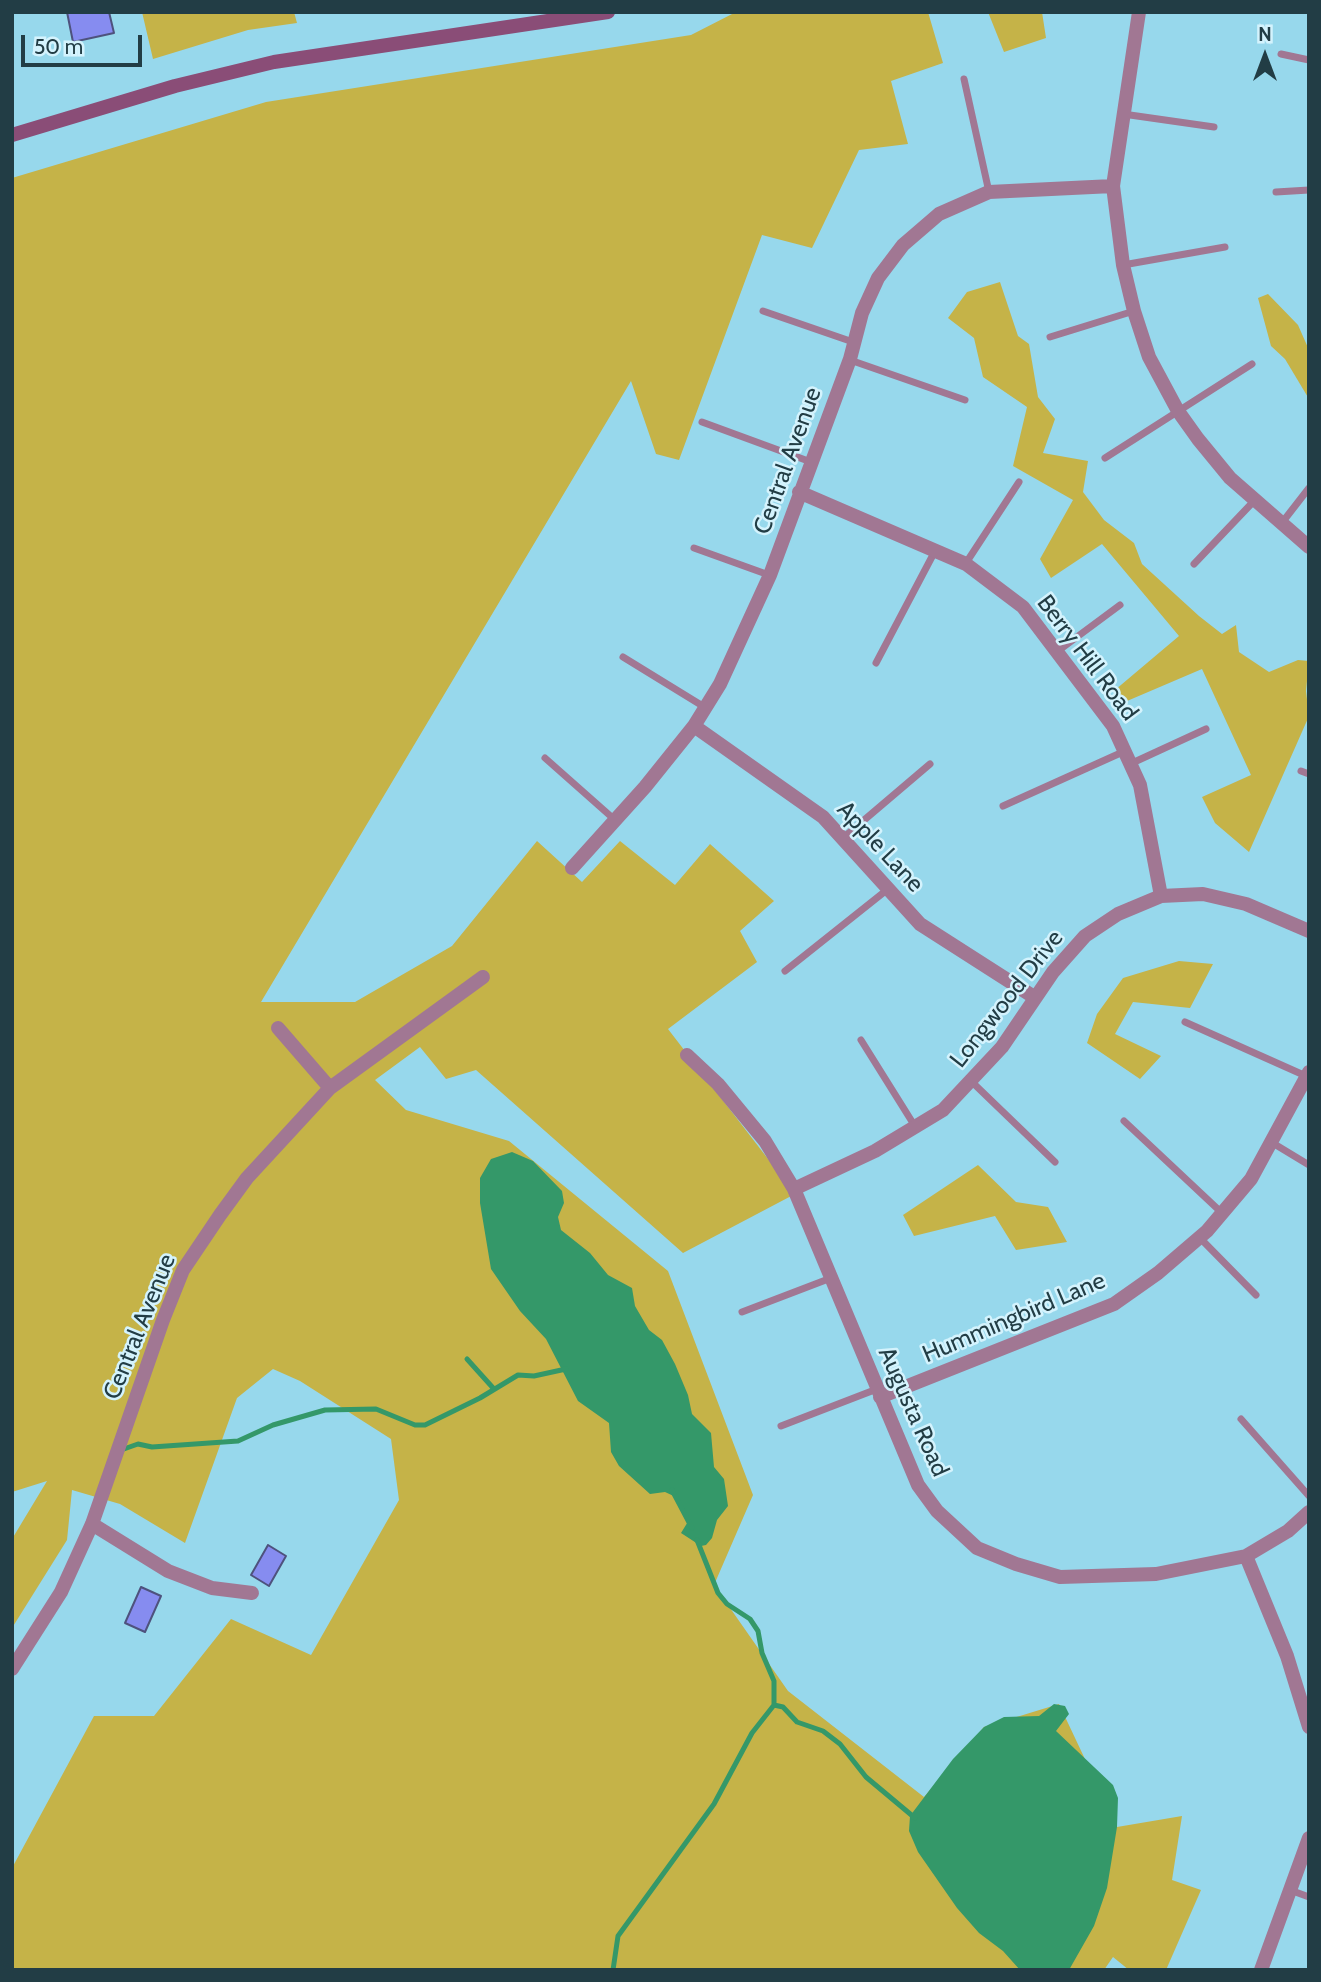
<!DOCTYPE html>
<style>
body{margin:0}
#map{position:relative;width:1321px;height:1982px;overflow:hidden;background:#97d8ec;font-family:Cabin,sans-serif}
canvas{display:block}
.frame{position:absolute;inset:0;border:14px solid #223d45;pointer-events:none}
.north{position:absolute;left:1230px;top:21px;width:70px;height:70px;-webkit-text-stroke:5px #d4f3fd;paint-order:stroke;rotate:0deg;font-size:19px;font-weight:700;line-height:28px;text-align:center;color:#223d45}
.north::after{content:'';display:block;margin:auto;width:24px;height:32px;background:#223d45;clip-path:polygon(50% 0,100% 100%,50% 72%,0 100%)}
.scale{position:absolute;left:21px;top:35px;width:121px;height:32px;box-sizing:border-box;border:4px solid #223d45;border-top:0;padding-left:9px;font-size:21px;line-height:24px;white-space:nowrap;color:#223d45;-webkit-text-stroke:5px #d4f3fd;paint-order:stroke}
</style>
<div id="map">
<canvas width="1321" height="1982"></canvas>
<div class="frame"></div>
<div class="north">N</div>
<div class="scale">50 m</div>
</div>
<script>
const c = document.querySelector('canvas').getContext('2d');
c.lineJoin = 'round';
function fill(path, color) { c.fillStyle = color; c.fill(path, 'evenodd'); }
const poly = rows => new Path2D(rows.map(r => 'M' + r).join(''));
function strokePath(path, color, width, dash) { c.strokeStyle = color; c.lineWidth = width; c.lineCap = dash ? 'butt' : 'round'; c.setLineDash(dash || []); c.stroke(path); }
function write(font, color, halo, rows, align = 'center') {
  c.font = font + ' Cabin,sans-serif'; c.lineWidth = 5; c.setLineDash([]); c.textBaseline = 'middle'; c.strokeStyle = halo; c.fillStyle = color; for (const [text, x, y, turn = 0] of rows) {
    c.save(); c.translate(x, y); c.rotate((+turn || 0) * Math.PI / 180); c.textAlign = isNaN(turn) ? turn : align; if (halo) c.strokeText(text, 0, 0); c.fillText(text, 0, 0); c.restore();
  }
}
const green = poly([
 [142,12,294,12,297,23,248,30,153,59],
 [736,12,928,12,943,63,891,81,908,144,859,150,812,248,762,235,679,460,656,454,631,381,261,1002,355,1002,452,946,537,841,582,882,620,841,675,885,710,844,774,901,740,931,757,962,668,1029,795,1194,683,1253,476,1070,446,1079,420,1047,375,1080,406,1110,509,1141,668,1271,753,1495,714,1585,788,1691,924,1797,984,1727,1059,1704,1117,1827,1182,1816,1172,1880,1201,1890,1166,1970,1129,1970,1113,1957,1104,1970,12,1970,12,1868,94,1716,154,1716,231,1619,311,1655,399,1500,391,1439,300,1381,273,1369,237,1398,185,1543,120,1504,72,1490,67,1540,12,1628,12,1539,47,1481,12,1492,12,178,266,102,691,35],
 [988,12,1042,12,1046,38,1004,52],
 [1000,282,1018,336,1029,344,1038,397,1055,419,1043,453,1088,461,1083,492,1104,520,1134,543,1142,564,1199,616,1222,634,1236,625,1239,652,1269,672,1298,660,1309,661,1306,691,1309,716,1249,852,1215,823,1202,797,1251,775,1202,669,1120,704,1115,690,1179,636,1102,544,1051,578,1040,559,1073,500,1013,466,1027,407,983,377,974,338,948,318,967,292],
 [1268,294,1298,325,1309,350,1309,399,1285,359,1271,346,1258,298],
 [1179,961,1213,964,1190,1008,1133,1002,1115,1034,1161,1056,1140,1079,1087,1043,1097,1014,1123,978],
 [978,1165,1016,1202,1048,1207,1067,1242,1016,1250,995,1216,914,1236,903,1215]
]);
const water = poly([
 [512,1152,533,1161,562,1191,564,1203,558,1217,561,1230,590,1253,608,1275,632,1288,635,1306,649,1330,662,1340,675,1364,688,1395,692,1414,711,1433,714,1467,724,1479,728,1506,717,1520,712,1538,706,1545,701,1546,681,1533,689,1520,678,1498,665,1492,650,1494,619,1466,611,1452,609,1423,578,1401,546,1339,520,1311,491,1269,480,1203,480,1178,491,1159],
 [1054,1704,1065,1706,1069,1714,1056,1731,1113,1785,1118,1798,1117,1827,1107,1888,1094,1926,1069,1970,1020,1970,1003,1951,979,1933,957,1908,918,1852,909,1831,910,1816,953,1759,984,1727,1004,1717,1039,1716]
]);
const stream = poly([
 [467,1359,494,1389],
 [121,1450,138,1444,152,1447,238,1441,273,1425,325,1410,376,1409,415,1425,425,1425,480,1398,518,1375,534,1376,566,1369],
 [672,1490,692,1528],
 [774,1705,783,1707,797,1722,823,1731,840,1744,866,1777,915,1818],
 [613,1970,618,1936,714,1804,752,1733,774,1705,774,1681,762,1653,758,1631,750,1619,727,1604,718,1593,697,1540]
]);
const building = poly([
 [67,12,109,12,114,33,73,42,67,12],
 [268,1545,286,1556,269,1586,251,1575,268,1545],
 [141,1587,161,1596,145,1632,125,1623,141,1587]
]);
const lane = poly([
 [1281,54,1309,60],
 [964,79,989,192],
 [1123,114,1214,127],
 [1276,192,1309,190],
 [1123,265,1225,247],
 [763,311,853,342],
 [1050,337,1134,311],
 [850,360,965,400],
 [702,422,811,462],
 [1105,458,1252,364],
 [1281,524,1309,488],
 [694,548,769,575],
 [966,563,1019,482],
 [1194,564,1254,501],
 [1058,651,1120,605],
 [623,657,706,708],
 [876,663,935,551],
 [545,758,615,820],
 [1130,764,1206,729],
 [1301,771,1309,774],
 [1003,806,1125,751],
 [843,838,930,764],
 [785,971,888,889],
 [1185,1022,1306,1076],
 [861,1040,916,1128],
 [972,1082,1055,1162],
 [1124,1121,1222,1213],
 [1271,1142,1309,1165],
 [1200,1238,1256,1295],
 [742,1312,831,1278],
 [1241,1419,1309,1496],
 [781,1426,877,1389],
 [1290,1890,1309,1897]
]);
const street = poly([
 [1139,12,1113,186,1123,265,1134,311,1149,357,1178,411,1198,439,1230,478,1309,547],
 [799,492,966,564,1023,607,1113,726,1140,785,1161,896],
 [694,726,823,817,920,924,1034,997],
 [572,868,645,787,694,726,720,684,770,575,850,359,862,313,878,278,903,245,939,214,989,192,1113,186],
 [278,1028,330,1088],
 [687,1055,718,1084,765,1141,794,1189,918,1485,937,1511,977,1548,1016,1564,1060,1577,1156,1574,1246,1556,1288,1531,1309,1512],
 [794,1189,875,1151,943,1110,1002,1047,1053,972,1085,936,1118,914,1161,896,1203,894,1246,904,1309,931],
 [880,1397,1114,1304,1158,1273,1207,1231,1251,1179,1309,1072],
 [92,1524,168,1571,212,1588,252,1593],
 [1246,1556,1287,1656,1309,1727],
 [12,1669,61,1592,92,1524,163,1320,183,1270,220,1215,247,1178,330,1088,483,977],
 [1261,1970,1309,1838]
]);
const secondary = poly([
 [12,135,175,86,274,62,608,12]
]);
const streetNames = [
 ["Central Avenue",788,461,-70],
 ["Berry Hill Road",1087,658,53],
 ["Apple Lane",880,847,47],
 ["Longwood Drive",1007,999,-52],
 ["Hummingbird Lane",1014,1318,-23],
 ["Central Avenue",140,1327,-68],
 ["Augusta Road",913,1412,66]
];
fill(green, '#c5b348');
fill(water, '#349869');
strokePath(stream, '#349869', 5);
fill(building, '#868cf0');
strokePath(building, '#4e527d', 2);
strokePath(lane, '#a17793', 7);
strokePath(street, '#a17793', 14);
strokePath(secondary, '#8a4d77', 14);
write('24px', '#223d45', '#d4f3fd', streetNames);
</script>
